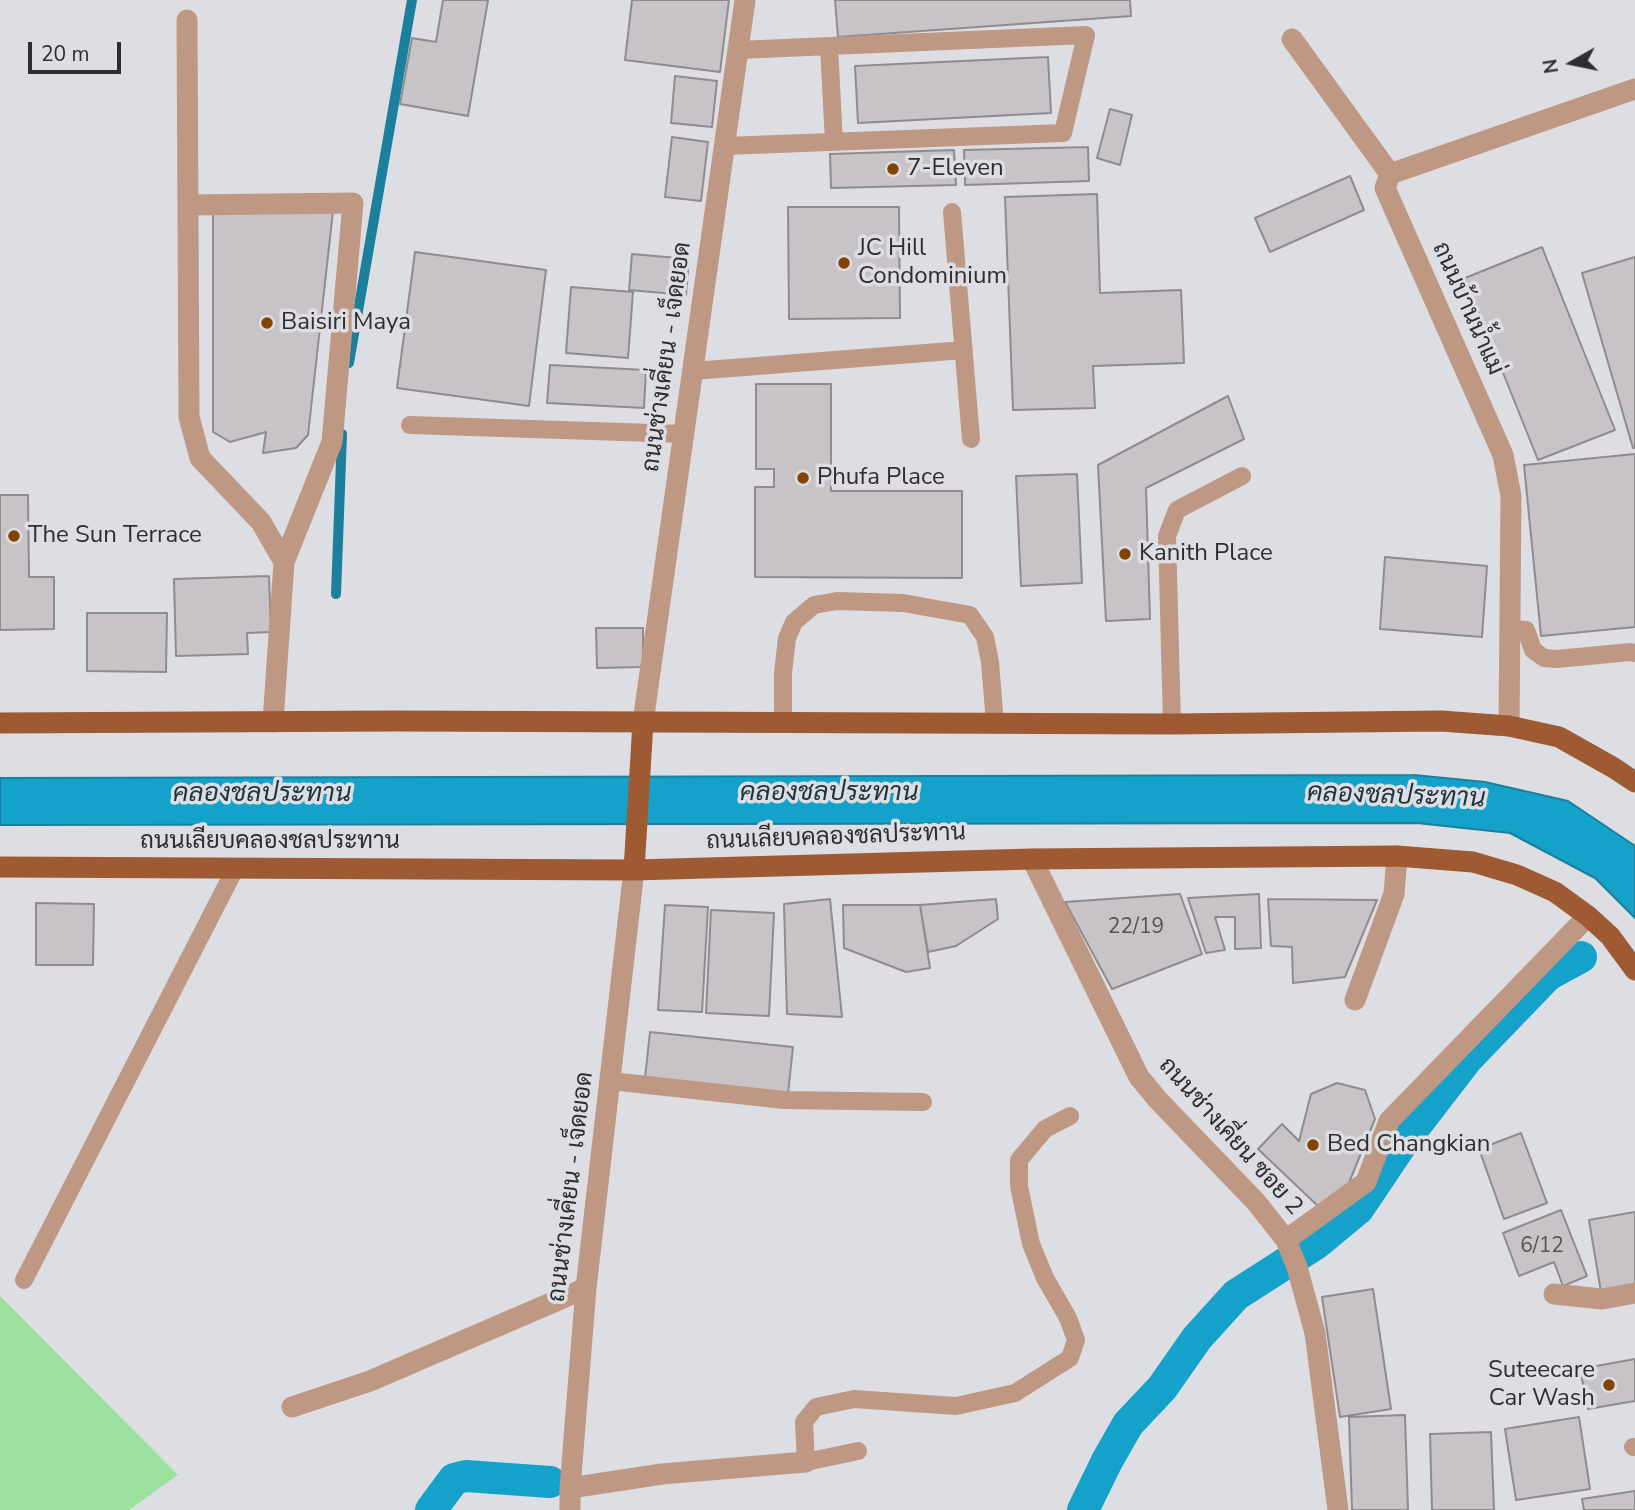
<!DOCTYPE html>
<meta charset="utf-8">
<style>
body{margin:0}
#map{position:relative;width:1635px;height:1510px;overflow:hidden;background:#dddee3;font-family:"Nunito Sans",sans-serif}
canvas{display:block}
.north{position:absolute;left:1537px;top:28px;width:70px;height:70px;-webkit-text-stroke:5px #dddee3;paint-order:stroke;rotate:261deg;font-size:19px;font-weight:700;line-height:28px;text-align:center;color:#2e2e30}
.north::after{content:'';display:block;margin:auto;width:24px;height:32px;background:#2e2e30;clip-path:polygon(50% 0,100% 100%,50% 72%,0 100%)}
.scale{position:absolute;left:28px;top:42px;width:93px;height:32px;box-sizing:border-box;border:4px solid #2e2e30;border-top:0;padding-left:9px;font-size:21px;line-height:24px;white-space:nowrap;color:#2e2e30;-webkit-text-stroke:5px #dddee3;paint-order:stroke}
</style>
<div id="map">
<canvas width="1635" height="1510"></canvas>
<div class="north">N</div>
<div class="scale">20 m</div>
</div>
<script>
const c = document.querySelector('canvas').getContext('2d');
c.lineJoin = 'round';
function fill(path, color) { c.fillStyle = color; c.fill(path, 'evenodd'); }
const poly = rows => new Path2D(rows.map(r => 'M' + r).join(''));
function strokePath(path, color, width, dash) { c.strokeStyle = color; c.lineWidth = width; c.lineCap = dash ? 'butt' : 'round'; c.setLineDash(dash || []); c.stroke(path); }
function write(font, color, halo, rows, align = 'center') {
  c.font = font + ' "Nunito Sans",Sarabun,sans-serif'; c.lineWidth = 7; c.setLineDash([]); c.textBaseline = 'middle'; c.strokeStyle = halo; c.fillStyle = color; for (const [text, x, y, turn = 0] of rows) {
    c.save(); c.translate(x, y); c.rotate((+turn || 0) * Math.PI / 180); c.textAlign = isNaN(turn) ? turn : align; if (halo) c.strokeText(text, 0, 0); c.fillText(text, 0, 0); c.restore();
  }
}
const green = poly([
 [0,1296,178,1475,129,1510,0,1510]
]);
const water = poly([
 [1414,775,1485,782,1568,801,1635,846,1635,918,1595,878,1510,833,1417,823,0,825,0,778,1414,775]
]);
const stream = poly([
 [349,363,412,0],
 [336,594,342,434]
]);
const canal = poly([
 [431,1510,454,1479,466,1476,550,1482],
 [1083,1510,1107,1461,1128,1424,1162,1388,1197,1338,1236,1295,1317,1243,1358,1209,1403,1142,1467,1059,1548,975,1581,957]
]);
const building = poly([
 [443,0,488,0,468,116,400,104,412,38,436,42,443,0],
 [632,0,729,0,720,72,625,60,632,0],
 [835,0,1130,0,1131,16,838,37,835,0],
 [1048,57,1051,113,858,123,855,66,1048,57],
 [675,76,717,81,712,127,671,123,675,76],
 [1110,109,1132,115,1120,165,1097,158,1110,109],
 [672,137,708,142,701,201,665,197,672,137],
 [1088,147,1089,181,965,185,964,150,1088,147],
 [954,150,956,185,831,188,830,154,954,150],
 [1350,176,1364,210,1270,252,1255,218,1350,176],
 [1097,194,1100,293,1181,290,1184,363,1093,366,1095,408,1013,410,1005,197,1097,194],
 [788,207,899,207,900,318,789,319,788,207],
 [333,211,308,435,296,448,263,453,266,432,230,442,213,432,213,214,333,211],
 [1542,247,1615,430,1538,460,1465,278,1542,247],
 [415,252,546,270,529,406,397,388,415,252],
 [632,254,689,259,686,295,629,290,632,254],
 [1635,257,1635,448,1633,448,1582,273,1635,257],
 [571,287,633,292,628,358,566,353,571,287],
 [550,365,646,370,644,408,547,403,550,365],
 [756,384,831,384,831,491,962,491,962,578,755,577,755,487,774,487,774,469,756,469,756,384],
 [1228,396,1244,439,1146,488,1150,619,1106,621,1098,465,1228,396],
 [1635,454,1635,627,1541,636,1524,465,1635,454],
 [1077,474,1082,583,1021,586,1016,476,1077,474],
 [0,495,28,495,29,577,54,577,54,629,0,630,0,495],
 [1385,557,1487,566,1482,637,1380,629,1385,557],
 [269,576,271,632,247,633,248,654,176,656,174,579,269,576],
 [87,613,167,613,166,672,87,671,87,613],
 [596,628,643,628,643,667,597,668,596,628],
 [1180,894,1202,954,1112,989,1065,902,1180,894],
 [1259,894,1261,948,1235,949,1235,917,1215,917,1225,950,1206,953,1188,898,1259,894],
 [830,899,842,1017,787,1014,784,904,830,899],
 [996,899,998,919,956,946,928,952,920,905,996,899],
 [1268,899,1377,900,1345,977,1293,983,1292,947,1271,946,1268,899],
 [36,903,94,904,93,965,36,965,36,903],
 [665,905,708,907,702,1012,658,1010,665,905],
 [843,905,920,905,930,968,906,972,844,948,843,905],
 [711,910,774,913,769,1016,706,1013,711,910],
 [650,1032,793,1047,788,1094,645,1078,650,1032],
 [1337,1083,1365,1090,1375,1119,1346,1190,1320,1208,1258,1149,1282,1124,1299,1141,1311,1094,1337,1083],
 [1521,1133,1547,1203,1504,1219,1479,1149,1521,1133],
 [1561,1210,1587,1276,1563,1286,1554,1262,1519,1276,1503,1233,1561,1210],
 [1635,1212,1635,1287,1601,1292,1589,1220,1635,1212],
 [1373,1289,1391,1409,1340,1417,1322,1297,1373,1289],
 [1635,1359,1635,1401,1588,1409,1580,1369,1635,1359],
 [1405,1415,1408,1510,1352,1510,1349,1417,1405,1415],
 [1579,1417,1590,1489,1516,1500,1505,1429,1579,1417],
 [1491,1432,1494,1510,1432,1510,1430,1434,1491,1432],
 [1635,1491,1635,1510,1584,1510,1582,1499,1635,1491]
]);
const lane = poly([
 [829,47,834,142],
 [725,146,1063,133,1086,35,738,50],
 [952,212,971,439],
 [693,371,964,350],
 [410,425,683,434],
 [1510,629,1526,630,1533,650,1544,658,1557,659,1630,652,1635,653],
 [783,723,783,673,787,638,794,622,814,605,837,601,903,603,970,615,985,637,990,662,995,724],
 [1172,724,1167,536,1177,510,1242,476],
 [611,1081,784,1100,923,1102],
 [24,1280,235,869],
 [1633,1447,1635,1447],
 [858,1451,806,1462,804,1422,816,1407,854,1399,956,1406,1015,1393,1070,1358,1076,1340,1068,1318,1045,1278,1031,1244,1019,1186,1019,1160,1045,1129,1070,1116]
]);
const street = poly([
 [187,20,189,417,200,458,261,522,284,562,273,722],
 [1292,39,1390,174],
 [189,205,353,203,332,442,284,562],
 [643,722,745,0],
 [1509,726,1511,496,1503,455,1385,188,1390,174,1635,89],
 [1032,859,1139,1077,1158,1100,1256,1202,1286,1240,1297,1267,1315,1333,1338,1510],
 [1355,1000,1394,894,1397,856],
 [1286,1240,1366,1182,1389,1121,1588,916],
 [1554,1294,1602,1299,1635,1293],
 [292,1407,370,1381,586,1288],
 [570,1488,662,1474,806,1462],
 [570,1510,570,1488,586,1288,634,870]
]);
const primary = poly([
 [0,723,395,721,1172,724,1441,721,1509,726,1559,737,1614,768,1635,782],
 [0,867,634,870,1032,859,1397,856,1473,862,1517,875,1555,892,1588,916,1610,936,1635,970],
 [634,870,643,722]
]);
const markers = [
 [893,169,7,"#824402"],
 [844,263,7,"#824402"],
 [267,323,7,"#824402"],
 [803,478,7,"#824402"],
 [14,536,7,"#824402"],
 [1125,554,7,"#824402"],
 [1313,1145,7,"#824402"],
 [1609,1385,7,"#824402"]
];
const numberNames = [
 ["22/19",1136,928],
 ["6/12",1542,1247]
];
const poiNames = [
 ["7-Eleven",907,169],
 ["JC Hill",858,249],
 ["Condominium",858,277],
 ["Baisiri Maya",281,323],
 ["Phufa Place",817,478],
 ["The Sun Terrace",28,536],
 ["Kanith Place",1139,554],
 ["Bed Changkian",1327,1145],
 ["Suteecare",1595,1371,"right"],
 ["Car Wash",1595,1399,"right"]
];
const streetNames = [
 ["ถนนบ้านน้ำแม่",1467,309,66],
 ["ถนนช่างเคี่ยน - เจ็ดยอด",668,357,-82],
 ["ถนนเลียบคลองชลประทาน",836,838,-2],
 ["ถนนเลียบคลองชลประทาน",270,842],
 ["ถนนช่างเคี่ยน ซอย 2",1230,1137,48],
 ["ถนนช่างเคี่ยน - เจ็ดยอด",572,1187,-83]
];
const waterNames = [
 ["คลองชลประทาน",829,794],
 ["คลองชลประทาน",262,795],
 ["คลองชลประทาน",1396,797,2]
];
fill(green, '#9ce29e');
fill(water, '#15a2ca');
strokePath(water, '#1c7f9c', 2);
strokePath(stream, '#1c7f9c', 10);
strokePath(canal, '#15a2ca', 32);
fill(building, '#c7c3c6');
strokePath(building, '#8f8b8f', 2);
strokePath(lane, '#be9883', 18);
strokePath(street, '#be9883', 21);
strokePath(primary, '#9e5b33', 21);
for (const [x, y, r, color] of markers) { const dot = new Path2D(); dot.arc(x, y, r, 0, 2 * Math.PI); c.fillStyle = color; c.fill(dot); strokePath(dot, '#dddee3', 2.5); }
write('21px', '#545356', null, numberNames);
write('24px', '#2e2e30', '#dddee3', poiNames, 'left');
write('24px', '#2e2e30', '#dddee3', streetNames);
write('italic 26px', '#1e333b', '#dddee3', waterNames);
</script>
